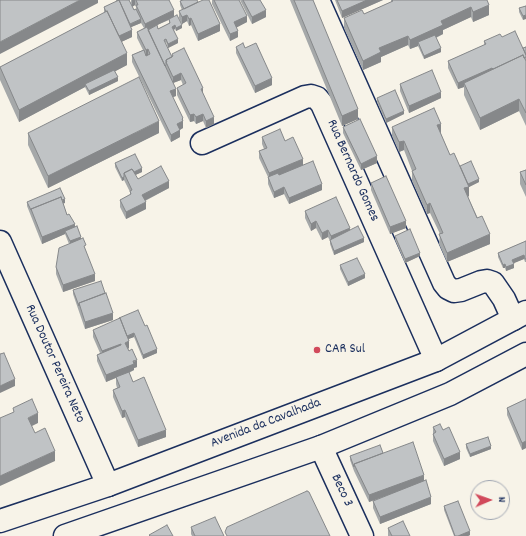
<!DOCTYPE html>
<style>
body{margin:0}
#map{position:relative;width:526px;height:536px;overflow:hidden;background:#f7f3e8;font-family:Dekko,sans-serif}
canvas{display:block}
.north{position:absolute;left:470px;top:480px;width:40px;height:40px;box-sizing:border-box;background:#f7f3e8;border:1px solid #9fa5b1;border-radius:50%;rotate:88deg;font-size:11px;font-weight:700;line-height:16px;text-align:center;color:#1b2f5e}
.north::after{content:'';display:block;margin:auto;width:14px;height:18px;background:#d1495b;clip-path:polygon(50% 0,100% 100%,50% 72%,0 100%)}
</style>
<div id="map">
<canvas width="526" height="536"></canvas>
<div class="north">N</div>
</div>
<script>
const c = document.querySelector('canvas').getContext('2d');
c.lineJoin = 'round';
const poly = rows => new Path2D(rows.map(r => 'M' + r).join(''));
function strokePath(path, color, width, dash) { c.strokeStyle = color; c.lineWidth = width; c.lineCap = dash ? 'butt' : 'round'; c.setLineDash(dash || []); c.stroke(path); }
function fill(path, color) { c.fillStyle = color; c.fill(path, 'evenodd'); }
function write(font, color, halo, rows, align = 'center') {
  c.font = font + ' Dekko,sans-serif'; c.lineWidth = 3; c.setLineDash([]); c.textBaseline = 'middle'; c.strokeStyle = halo; c.fillStyle = color; for (const [text, x, y, turn = 0] of rows) {
    c.save(); c.translate(x, y); c.rotate((+turn || 0) * Math.PI / 180); c.textAlign = isNaN(turn) ? turn : align; if (halo) c.strokeText(text, 0, 0); c.fillText(text, 0, 0); c.restore();
  }
}
const minor = poly([
 [318,0,444,283,448,288,454,291,461,290,481,282,487,281,493,283,504,299,513,319],
 [202,143,305,97,311,96,317,98,322,104,436,360],
 [0,242,108,485],
 [321,447,362,536]
]);
const major = poly([
 [0,521,108,485,436,360,526,312],
 [65,536,321,447,450,394,526,354]
]);
const wall = poly([
 [116,0,129,0,134,10,136,9,136,7,135,5,132,7,131,3,131,0,169,0,174,17,182,28,176,31,175,29,174,30,178,43,168,48,166,42,165,43,172,57,172,54,203,94,214,124,206,128,203,121,196,124,194,121,190,122,177,95,177,88,183,85,181,80,173,83,176,96,173,97,183,125,183,128,180,130,180,137,171,142,132,62,132,55,143,50,137,38,137,32,144,28,141,23,131,27,132,37,121,42,127,65,115,71,118,81,89,95,85,87,19,122,0,80,0,67,104,13,104,7,116,2],
 [169,20,169,23,158,29,157,25],
 [212,0,239,0,247,22,236,27,238,37,230,41,212,4],
 [240,0,260,0,266,17,252,24],
 [290,0,313,0,358,119,342,126],
 [335,0,383,0,342,18],
 [391,0,487,0,489,15,473,22,471,17,443,30,443,34,436,38,441,52,424,59,418,46,410,49,408,45,381,57,381,62,363,70,344,28,344,18,364,14,391,2],
 [180,1,198,2,220,31,198,41,191,25,189,26,187,21,182,24,179,18,179,11,182,10,180,5],
 [526,6,523,20,519,12,519,8],
 [502,37,523,48,526,47,526,126,519,111,480,130,464,95,464,87,458,89,448,68,448,61,484,45,484,41],
 [236,47,245,48,272,85,255,93,236,53],
 [400,84,441,98,409,113,400,91],
 [377,98,404,114,386,123,377,102],
 [343,127,377,163,361,170,343,133],
 [392,127,441,134,450,155,460,166,479,182,469,187,469,196,468,197,490,244,447,262,439,244,440,234,430,213,427,214,412,181,412,171,404,150,399,152,392,136],
 [28,133,159,133,48,188,28,145],
 [262,137,285,141,322,190,289,204,284,194,274,198,268,184,268,177,259,158,259,151,264,149,262,144],
 [115,163,142,172,135,175,138,179,169,188,145,201,146,209,126,219,120,207,120,200,130,195,130,192,124,180,122,181,115,167],
 [526,170,526,197,520,184,520,172],
 [371,183,406,228,390,234,371,190],
 [27,202,65,203,63,203,67,215,81,239,86,251,95,281,63,292,56,274,56,267,69,244,65,234,42,244,27,206],
 [305,211,350,230,364,242,334,255,330,244,330,241,328,237,322,240,316,228,311,231,305,218],
 [395,236,420,256,405,263,395,240],
 [526,241,526,262,525,262,524,259,513,263,514,268,506,271,505,268,503,268,498,257,498,253],
 [340,265,365,278,348,286,340,269],
 [73,290,105,293,113,320,85,329,73,294],
 [145,326,157,353,143,359,134,337,128,339,129,348,128,349,137,367,134,368,134,370,129,373,133,382,166,437,138,447,125,417,122,418,113,397,113,390,117,388,116,384,116,378,106,382,97,361,97,355,100,353,93,337,93,330],
 [526,399,526,448,522,450,507,415,507,408],
 [433,427,443,430,460,459,444,466,433,441],
 [466,444,491,449,470,457,466,448],
 [383,453,424,481,431,504,380,524,373,508,373,501,394,493,369,502,354,471,350,460,350,456],
 [444,506,470,535,468,536,454,536,444,510],
 [191,527,224,536,192,536,191,534],
 [388,528,410,536,388,536]
]);
const shadedWall = poly([
 [80,0,98,0,98,3,0,54,0,42],
 [132,0,135,0,135,5,132,7],
 [367,0,383,0,342,18,342,11],
 [489,5,489,15,473,22,473,12],
 [471,7,471,17,443,30,443,34,420,45,418,42,418,46,410,49,410,40,441,21],
 [174,10,174,17,145,31,145,24],
 [266,10,266,17,252,24,252,17],
 [187,15,187,21,182,24,182,17],
 [526,15,526,19,523,20,523,16],
 [247,16,247,22,234,29,234,22],
 [191,18,191,25,189,26,189,19],
 [141,19,141,23,129,28,129,25],
 [220,24,220,31,198,41,198,34],
 [175,25,175,29,172,30,172,27],
 [182,25,182,28,176,31,176,28],
 [132,30,132,37,117,44,117,37],
 [238,31,238,37,230,41,230,34],
 [408,36,408,45,381,57,381,62,363,70,363,61,379,48],
 [178,39,178,43,168,48,168,44],
 [441,48,441,52,424,59,424,56],
 [148,49,148,56,146,57,146,50],
 [127,53,127,65,86,87,85,84,85,87,19,122,19,110],
 [492,68,492,75,464,83,464,87,458,89,458,83],
 [181,73,181,80,173,83,173,77],
 [118,77,118,81,89,95,89,91],
 [272,78,272,85,255,93,255,86],
 [203,88,203,95,201,89],
 [176,89,176,96,170,98,170,91],
 [441,92,441,98,409,113,409,106],
 [519,99,519,111,480,130,480,118],
 [358,109,358,119,342,126,342,116],
 [404,111,404,114,386,123,386,119],
 [194,114,194,121,190,122,190,115],
 [203,114,203,121,196,124,196,117],
 [214,117,214,124,206,128,206,121],
 [183,118,183,128,177,131,177,124],
 [159,121,159,133,48,188,48,176],
 [441,124,441,134,437,135,437,125],
 [180,130,180,137,171,142,171,135],
 [404,141,404,150,399,152,399,142],
 [377,156,377,163,361,170,361,164],
 [303,159,303,166,269,180,269,173],
 [142,168,142,172,127,179,125,176],
 [124,177,124,180,122,181,122,178],
 [479,179,479,182,469,187,469,196,464,198,464,188,466,185],
 [169,181,169,188,142,202,142,195],
 [322,184,322,190,289,204,289,198],
 [284,187,284,194,274,198,274,192],
 [65,199,65,203,33,215],
 [146,202,146,209,126,219,126,212],
 [430,203,430,213,427,214,427,205],
 [316,221,316,228,311,231,311,224],
 [406,221,406,228,390,234,390,227],
 [75,224,75,230,65,231,65,234,42,244,42,237],
 [350,228,350,235,331,243,331,236],
 [328,230,328,237,322,240,322,233],
 [490,234,490,244,447,262,447,253],
 [81,237,81,240,70,245,70,241],
 [364,238,364,242,334,255,334,251],
 [420,253,420,256,405,263,405,259],
 [524,255,524,259,512,264,512,260],
 [505,264,505,268,503,268,503,265],
 [514,264,514,268,506,271,506,267],
 [95,274,95,281,63,292,63,285],
 [365,274,365,278,348,286,348,282],
 [113,313,113,320,85,329,85,322],
 [134,333,134,337,126,340,126,337],
 [129,341,129,348,125,350,125,343],
 [121,344,121,351,102,358,102,351],
 [157,349,157,353,143,359,143,355],
 [137,360,137,367,134,368,134,370,106,382,106,375],
 [15,379,15,386,0,393,0,386],
 [125,410,125,417,122,418,122,411],
 [38,413,38,423,28,428,28,418],
 [166,430,166,437,138,447,138,440],
 [526,441,526,448,522,450,522,443],
 [491,446,491,449,470,457,470,454],
 [55,451,55,461,0,486,0,476],
 [460,452,460,459,444,466,444,459],
 [424,475,424,482,369,502,369,495],
 [431,497,431,504,380,524,380,517],
 [470,531,470,535,468,536,458,536]
]);
const building = poly([
 [0,0,80,0,0,42,0,0],
 [117,0,129,0,134,10,136,9,141,19,130,24,119,0,118,1,117,0],
 [119,0,132,30,119,36,107,11,106,12,104,7,119,0],
 [136,0,169,0,174,10,145,24,136,5,138,5,136,0],
 [183,0,197,0,198,2,184,9,180,1,183,0],
 [203,0,209,0,220,24,198,34,191,18,189,19,187,15,182,17,179,11,203,0],
 [214,0,239,0,247,16,234,22,238,31,230,34,214,0],
 [243,0,260,0,266,10,252,17,243,0],
 [294,0,313,0,358,109,342,116,294,0],
 [337,0,367,0,342,11,337,0],
 [392,0,487,0,489,5,473,12,471,7,441,21,443,25,410,40,408,36,379,48,381,52,363,61,344,18,362,10,364,14,393,1,392,0],
 [526,6,526,15,523,16,519,8,526,6],
 [107,11,127,53,19,110,0,67,107,11],
 [177,15,182,25,176,28,175,25,172,27,178,39,168,44,166,39,164,40,172,57,166,60,166,65,165,66,148,30,157,25,158,29,170,23,169,19,177,15],
 [147,27,176,89,170,91,183,118,182,119,183,121,177,124,180,130,171,135,132,55,144,50,146,56,150,54,148,49,146,50,137,32,147,27],
 [515,31,526,55,526,57,524,58,523,55,493,69,492,68,458,83,448,61,486,44,484,41,500,34,502,37,515,31],
 [435,35,441,48,424,56,418,42,435,35],
 [243,43,245,48,256,43,272,78,255,86,236,47,243,43],
 [526,47,526,55,523,48,526,47],
 [184,48,203,88,201,89,214,117,206,121,203,114,196,117,194,114,190,115,177,88,186,83,181,73,173,77,166,62,167,62,166,60,173,56,172,54,184,48],
 [523,55,526,61,526,113,519,99,480,118,464,83,523,55],
 [114,70,118,77,89,91,85,84,114,70],
 [432,70,441,92,409,106,400,84,432,70],
 [139,77,159,121,48,176,28,133,139,77],
 [395,90,404,111,386,119,377,98,395,90],
 [434,108,441,124,437,125,450,155,454,153,469,187,464,188,477,218,482,216,490,234,447,253,439,234,443,233,430,203,427,205,412,171,416,169,404,141,399,142,392,127,434,108],
 [360,119,377,156,361,164,343,127,360,119],
 [280,129,285,141,293,137,303,159,269,173,259,151,267,148,262,137,280,129],
 [135,154,142,168,134,172,132,169,124,173,124,177,122,178,115,163,135,154],
 [313,161,322,184,289,198,284,187,274,192,268,177,278,173,279,175,313,161],
 [471,161,479,179,468,184,460,166,471,161],
 [161,166,169,181,142,195,146,202,126,212,120,200,131,194,130,191,132,190,124,173,132,169,138,179,161,166],
 [526,170,526,185,520,172,526,170],
 [386,176,406,221,390,227,371,183,386,176],
 [60,188,65,199,62,200,61,197,31,209,31,210,27,202,60,188],
 [61,197,67,215,69,214,75,224,42,237,31,209,61,197],
 [336,197,350,228,331,236,328,230,322,233,316,221,311,224,305,211,336,197],
 [77,226,81,237,70,241,65,231,77,226],
 [358,226,364,238,334,251,330,240,358,226],
 [410,229,420,253,405,259,395,236,410,229],
 [83,238,86,245,84,246,95,274,63,285,56,267,59,248,83,238],
 [526,241,526,259,525,259,524,255,512,260,514,264,506,267,505,264,503,265,498,253,526,241],
 [357,258,365,274,348,282,340,265,357,258],
 [101,281,105,293,79,303,79,306,73,290,101,281],
 [106,293,113,313,85,322,79,303,106,293],
 [138,310,145,326,147,325,157,349,143,355,134,333,127,336,120,318,119,319,119,318,138,310],
 [120,318,129,341,125,343,129,351,132,349,137,360,133,361,134,364,106,375,97,355,121,345,121,344,102,351,93,330,120,318],
 [4,353,15,379,0,386,0,354,4,353],
 [129,372,133,382,144,377,166,430,138,440,125,410,122,411,113,390,120,387,116,377,129,372],
 [32,399,38,413,28,418,35,433,45,428,55,451,0,476,0,418,14,412,13,408,32,399],
 [526,399,526,441,522,443,507,408,526,399],
 [440,424,443,430,449,427,460,452,444,459,433,434,436,432,433,427,440,424],
 [488,437,491,446,470,454,466,444,488,437],
 [413,442,424,475,369,495,354,464,413,442],
 [380,445,383,453,354,464,354,467,350,456,380,445],
 [426,480,431,497,380,517,373,501,426,480],
 [307,491,309,492,330,536,227,536,225,532,227,527,307,491],
 [458,501,470,531,458,536,455,536,444,506,458,501],
 [215,517,224,536,195,536,191,527,215,517],
 [403,521,410,536,392,536,388,528,403,521],
 [167,525,173,536,150,536,149,535,167,525]
]);
const markers = [
 [317,350,4,"#d1495b"]
];
const streetNames = [
 ["Rua Bernardo Gomes",352,171,66],
 ["Rua Doutor Pereira Neto",54,364,66],
 ["Avenida da Cavalhada",266,424,-21],
 ["Beco 3",341,491,65]
];
const poiNames = [
 ["CAR Sul",325,350]
];
strokePath(minor, '#1b2f5e', 25);
strokePath(major, '#1b2f5e', 25);
strokePath(minor, '#f7f3e8', 22);
strokePath(major, '#f7f3e8', 22);
fill(wall, '#a5a8a9');
fill(shadedWall, '#86888a');
fill(building, '#c0c3c5');
strokePath(building, '#86888a', 1);
for (const [x, y, r, color] of markers) { const dot = new Path2D(); dot.arc(x, y, r, 0, 2 * Math.PI); c.fillStyle = color; c.fill(dot); strokePath(dot, '#f7f3e8', 1.5); }
write('14px', '#1b2f5e', '#f7f3e8', streetNames);
write('14px', '#1b2f5e', '#f7f3e8', poiNames, 'left');
</script>
